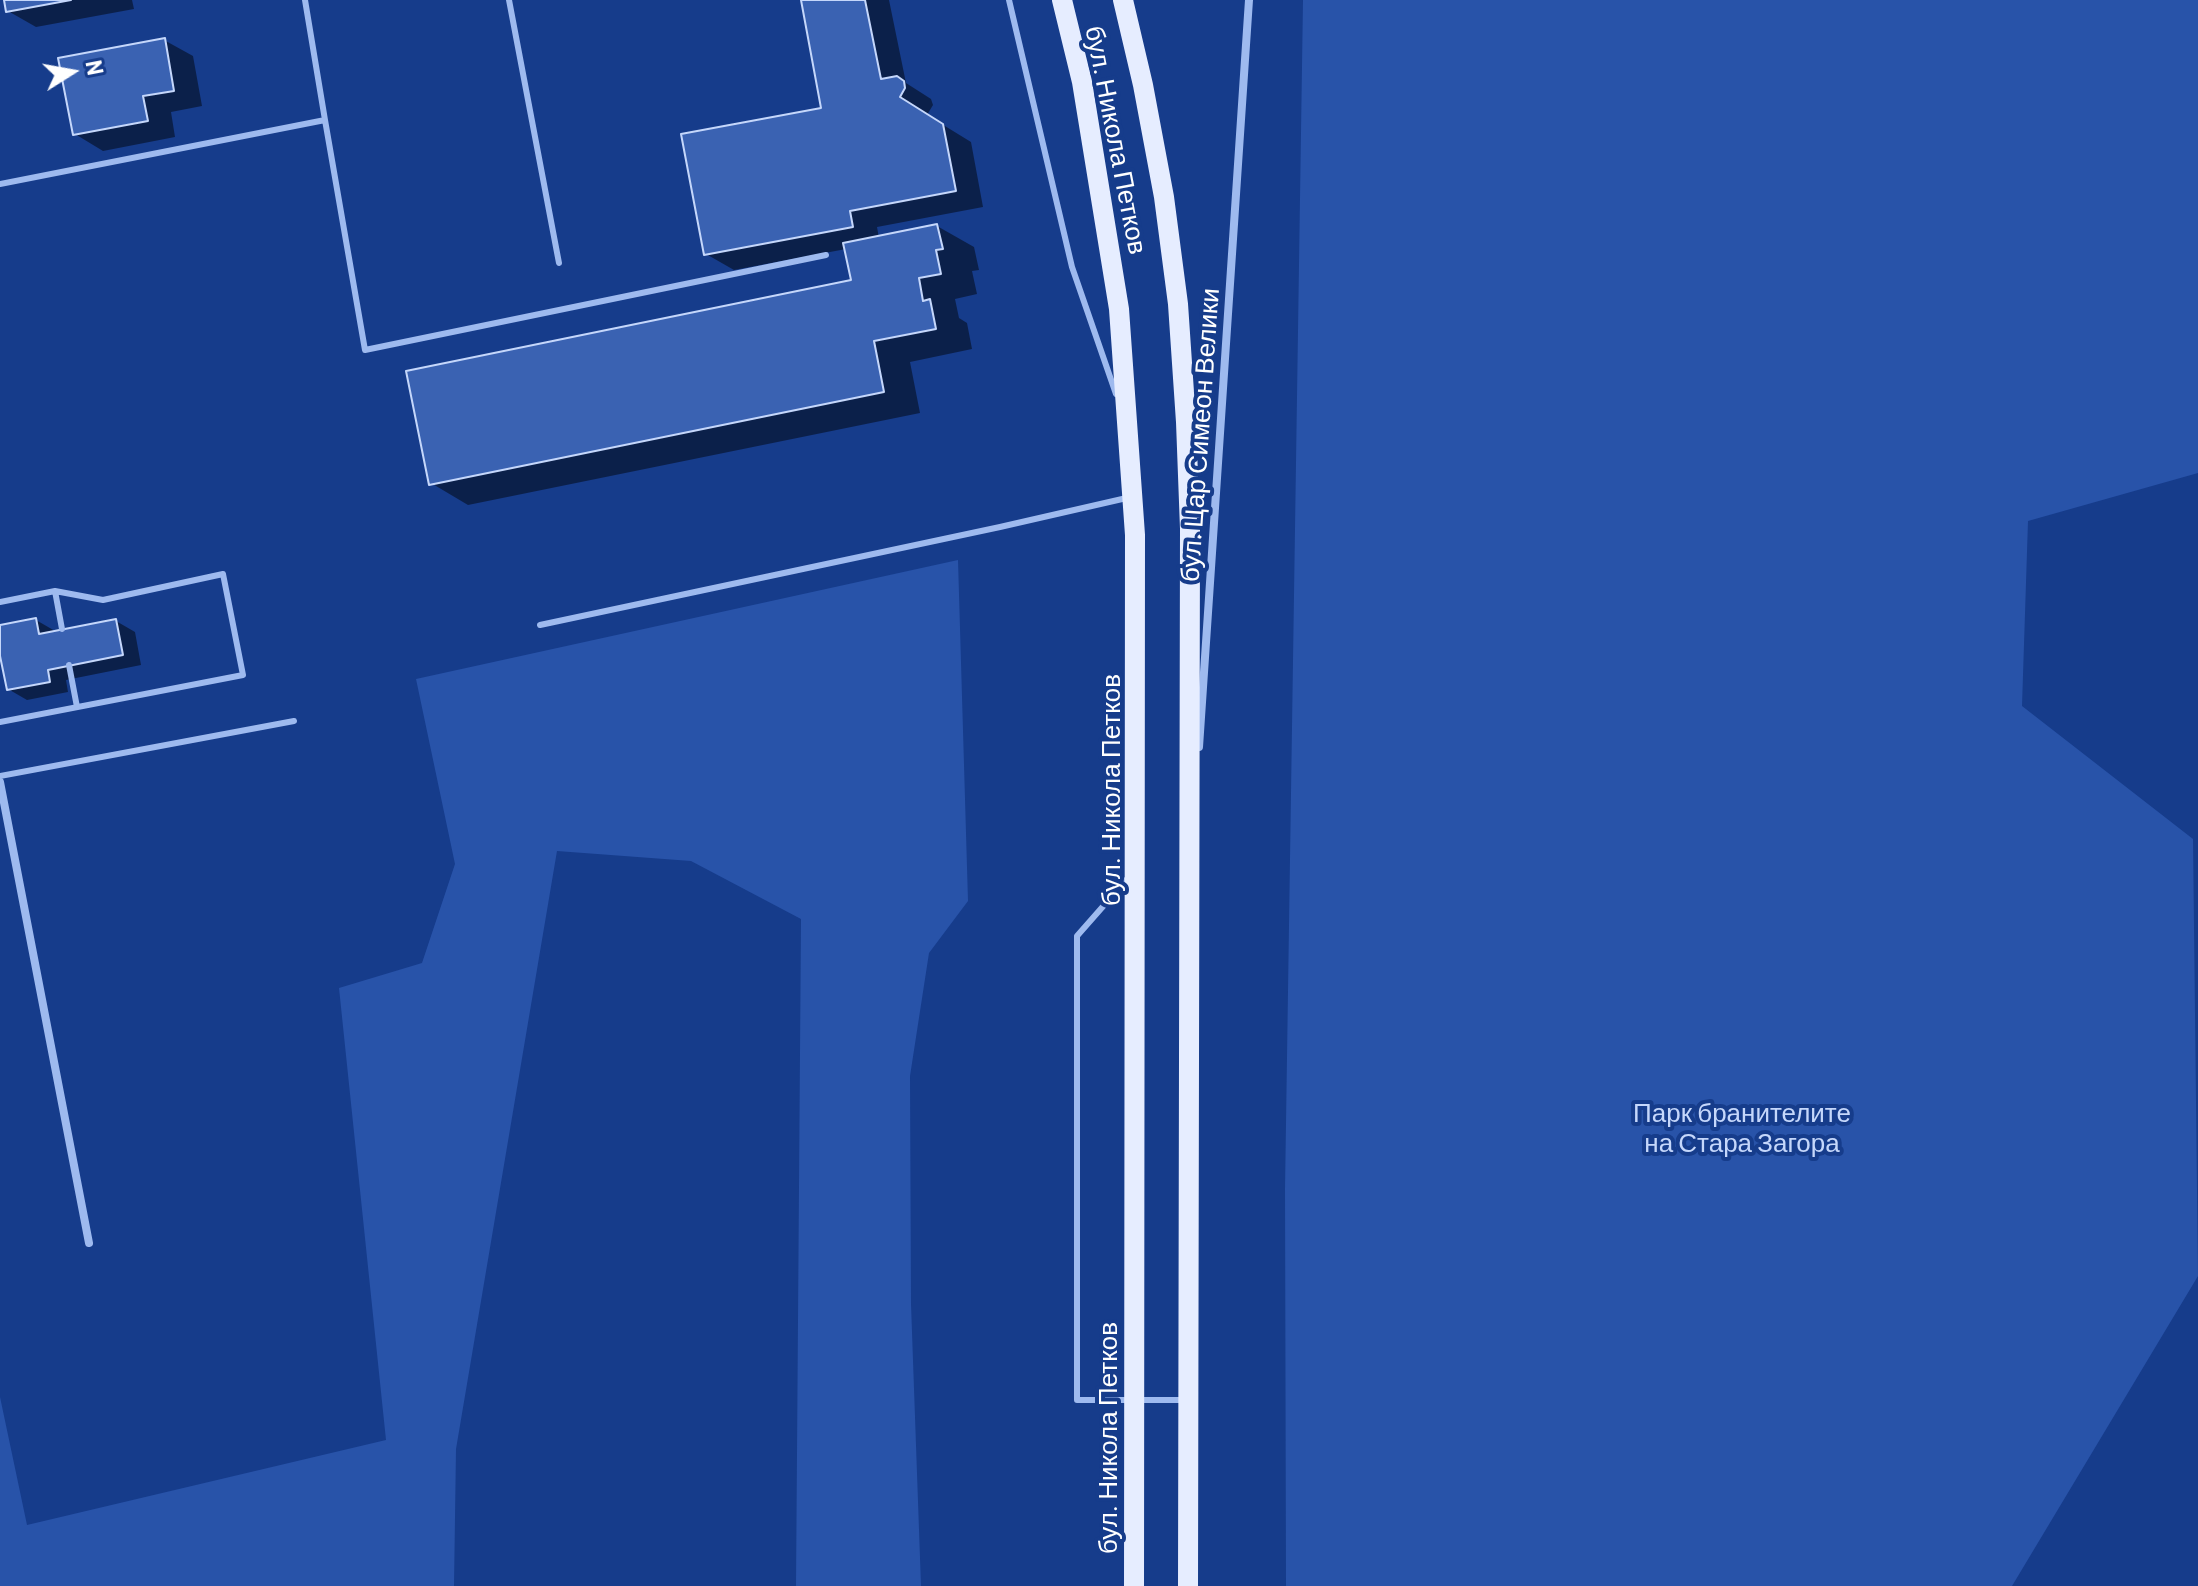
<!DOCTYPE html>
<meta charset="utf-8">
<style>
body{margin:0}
#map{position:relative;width:2198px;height:1586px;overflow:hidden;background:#163c8b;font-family:Barlow,sans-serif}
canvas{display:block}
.north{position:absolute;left:32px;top:32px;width:80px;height:80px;-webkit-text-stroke:6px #163c8b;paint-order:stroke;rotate:79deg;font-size:22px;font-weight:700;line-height:32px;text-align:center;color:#fff}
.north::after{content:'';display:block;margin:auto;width:28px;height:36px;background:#fff;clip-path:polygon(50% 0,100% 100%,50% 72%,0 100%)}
</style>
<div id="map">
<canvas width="2198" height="1586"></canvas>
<div class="north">N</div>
</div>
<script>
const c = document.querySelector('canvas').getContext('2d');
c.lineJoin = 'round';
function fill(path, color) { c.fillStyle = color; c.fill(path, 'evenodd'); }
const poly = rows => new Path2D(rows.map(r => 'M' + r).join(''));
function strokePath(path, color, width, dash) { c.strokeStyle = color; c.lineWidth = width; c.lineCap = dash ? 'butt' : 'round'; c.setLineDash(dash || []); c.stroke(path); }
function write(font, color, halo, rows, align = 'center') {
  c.font = font + ' Barlow,sans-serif'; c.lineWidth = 8; c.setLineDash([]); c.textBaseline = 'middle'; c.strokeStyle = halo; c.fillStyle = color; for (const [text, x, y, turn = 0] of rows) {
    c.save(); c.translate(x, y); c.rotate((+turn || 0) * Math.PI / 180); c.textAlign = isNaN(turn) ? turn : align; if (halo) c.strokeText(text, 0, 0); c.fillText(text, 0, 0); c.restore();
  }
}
const green = poly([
 [1303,0,2198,0,2198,473,2028,521,2022,706,2193,839,2198,1276,2012,1586,1286,1586,1285,1188],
 [958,560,968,901,929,953,910,1076,911,1304,921,1586,796,1586,801,919,691,861,557,851,456,1449,454,1586,0,1586,0,1397,27,1525,386,1440,339,988,422,963,455,864,416,679]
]);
const shadow = poly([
 [6,0,132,0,134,9,36,27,8,11],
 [803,0,889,0,906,83,931,99,933,105,927,115,971,142,983,207,877,227,879,238,937,226,974,247,979,270,972,271,977,294,955,299,959,318,967,323,972,349,910,362,920,413,468,505,431,483,853,281,846,249,734,270,706,254,823,109],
 [164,40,193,56,202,106,171,112,175,137,103,151,75,134],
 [36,620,55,631,116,621,135,632,141,665,66,680,68,692,27,700,8,689,0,646,0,627]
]);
const building = poly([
 [4,0,71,0,6,12,4,0],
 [801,0,865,0,881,79,897,76,904,81,905,88,900,97,943,124,956,191,850,211,853,227,704,255,681,134,821,108,801,0],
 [165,38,174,91,143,96,148,121,73,135,58,58,165,38],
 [937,224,943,249,936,250,941,274,919,278,923,301,930,299,936,329,874,341,884,392,429,485,406,371,851,280,843,243,937,224],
 [36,618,39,634,116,619,123,655,48,670,50,682,7,690,0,656,0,625,36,618]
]);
const lane = poly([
 [305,0,325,120],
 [509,0,559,263],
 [1009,0,1072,267,1116,394],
 [0,184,325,120,365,350,826,255],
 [55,591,62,629],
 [0,602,55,591,103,600,223,574,243,675,0,722],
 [540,625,1000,527,1131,497],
 [69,665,77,707],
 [0,776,294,721],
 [1128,878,1077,936,1077,1400,1185,1400]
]);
const street = poly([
 [1199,747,1249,0],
 [0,782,89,1243]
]);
const primary = poly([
 [1062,0,1082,82,1119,309,1135,535,1134,1586],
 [1123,0,1143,85,1164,197,1178,304,1186,422,1190,529,1188,1586]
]);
const streetNames = [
 ["бул. Никола Петков",1116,140,79],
 ["бул. Цар Симеон Велики",1200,435,-86],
 ["бул. Никола Петков",1111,790,-90],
 ["бул. Никола Петков",1108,1438,-90]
];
const parkNames = [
 ["Парк бранителите",1742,1113],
 ["на Стара Загора",1742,1143]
];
fill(green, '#2853a9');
fill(shadow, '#0007');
fill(building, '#3a62b2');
strokePath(building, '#c5d7fb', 2);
strokePath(lane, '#9ebaef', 6);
strokePath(street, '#9ebaef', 8);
strokePath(primary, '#e6edff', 20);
write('26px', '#fff', '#163c8b', streetNames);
write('26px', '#c5d7fb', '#163c8b', parkNames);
</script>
